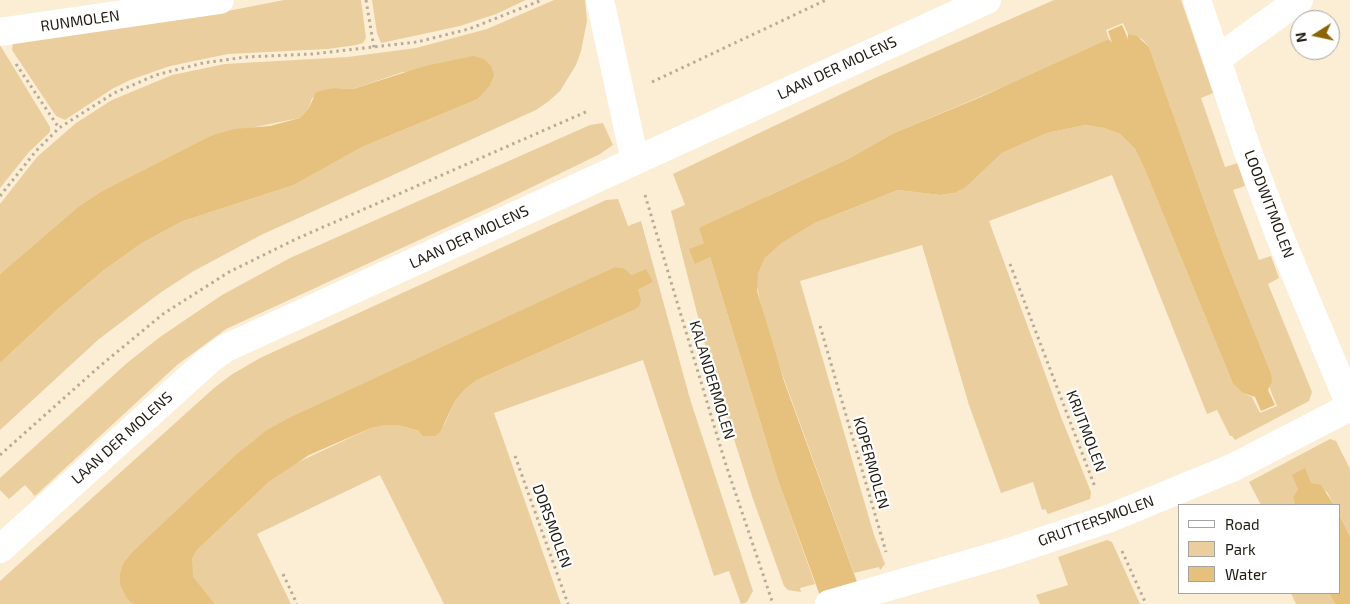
<!DOCTYPE html>
<style>
body{margin:0}
#map{position:relative;width:1350px;height:604px;overflow:hidden;background:#fcedd5;font-family:"Exo 2",sans-serif}
canvas{display:block}
.legend{position:absolute;left:1178px;top:504px;width:162px;height:90px;box-sizing:border-box;background:#fff;border:1px solid #a6a4a0;margin:0;padding:6px 9px;list-style:none;font-size:15px;color:#201b12}
.legend li{display:flex;align-items:center;gap:10px;height:25px}
.legend b{width:25px;border:1px solid #a6a4a0}
.north{position:absolute;left:1290px;top:10px;width:50px;height:50px;box-sizing:border-box;background:#fff;border:1px solid #a6a4a0;border-radius:50%;rotate:260deg;font-size:14px;font-weight:700;line-height:20px;text-align:center;color:#201b12}
.north::after{content:'';display:block;margin:auto;width:18px;height:22px;background:#8b6404;clip-path:polygon(50% 0,100% 100%,50% 72%,0 100%)}
</style>
<div id="map">
<canvas width="1350" height="604"></canvas>
<ul class="legend">
<li><b style="height:6px;background:#fff"></b>Road</li>
<li><b style="height:14px;background:#eace9e"></b>Park</li>
<li><b style="height:14px;background:#e6c07d"></b>Water</li>
</ul>
<div class="north">N</div>
</div>
<script>
const c = document.querySelector('canvas').getContext('2d');
c.lineJoin = 'round';
function fill(path, color) { c.fillStyle = color; c.fill(path, 'evenodd'); }
const poly = rows => new Path2D(rows.map(r => 'M' + r).join(''));
function strokePath(path, color, width, dash) { c.strokeStyle = color; c.lineWidth = width; c.lineCap = dash ? 'butt' : 'round'; c.setLineDash(dash || []); c.stroke(path); }
function write(font, color, halo, rows, align = 'center') {
  c.font = font + ' "Exo 2",sans-serif'; c.lineWidth = 4.5; c.setLineDash([]); c.textBaseline = 'middle'; c.strokeStyle = halo; c.fillStyle = color; for (const [text, x, y, turn = 0] of rows) {
    c.save(); c.translate(x, y); c.rotate((+turn || 0) * Math.PI / 180); c.textAlign = isNaN(turn) ? turn : align; if (halo) c.strokeText(text, 0, 0); c.fillText(text, 0, 0); c.restore();
  }
}
const green = poly([
 [284,0,361,0,366,38,363,43,356,45,328,49,228,54,170,66,130,80,112,89,65,120,56,116,12,50,13,41,197,17],
 [372,0,526,0,496,14,460,26,381,43,377,33],
 [554,0,585,0,587,21,581,51,576,65,560,91,549,101,536,110,261,235,192,272,160,293,99,339,0,430,0,363,58,309,104,270,142,243,183,221,294,185,362,147,478,99,489,87,403,72,353,89,334,88,312,98,309,108,300,118,210,136,102,191,79,206,0,274,0,204,37,157,76,123,112,100,172,75,225,64,348,57,416,48,487,29],
 [1054,0,1181,0,1213,93,1201,98,1225,167,1238,163,1245,186,1233,190,1259,260,1271,256,1279,278,1268,284,1312,392,1309,401,1235,440,1232,436,1230,436,1217,410,1207,414,1112,175,989,221,1061,417,1091,492,1090,499,1048,514,1045,509,1042,510,1033,482,1001,493,969,405,922,245,800,281,874,535,885,564,880,570,879,567,854,573,767,332,756,283,758,274,765,258,782,243,815,223,898,190,940,195,955,193,965,188,1002,153,1047,133,1085,125,1104,128,1120,134,1135,149,1145,170,1233,384,1243,393,1252,397,1260,413,1277,406,1270,389,1271,373,1224,256,1149,47,1142,39,1128,34,1123,23,1106,30,1109,39,1084,53,894,133,848,159,768,196,704,243,690,249,710,257,779,483,815,584,800,588,801,592,788,590,784,586,752,496,709,360,671,211,685,205,673,174,873,79],
 [0,45,50,127,50,132,29,152,0,188],
 [603,123,613,145,600,154,493,206,226,329,177,365,35,496,25,485,9,499,0,490,0,478,127,363,160,337,222,295,290,258,590,125],
 [618,199,628,226,641,221,690,399,753,591,747,602,741,604,729,571,714,576,643,360,494,413,561,604,444,604,380,475,257,534,291,604,215,604,192,577,192,559,197,550,270,481,292,465,371,428,386,425,398,425,419,431,444,425,455,401,464,390,477,380,634,310,638,290,653,282,632,275,624,268,615,267,253,441,132,552,123,563,120,573,127,599,133,604,0,604,0,581,214,388,231,375,260,358,606,200],
 [1330,439,1336,441,1350,469,1350,537,1339,514,1339,505,1334,505,1327,492,1312,483,1298,489,1293,497,1295,505,1261,505,1249,482],
 [1107,540,1112,542,1140,604,1040,604,1036,595,1068,585,1058,557],
 [1291,593,1329,593,1335,604,1296,604]
]);
const water = poly([
 [1122,25,1128,39,1128,34,1137,36,1149,47,1224,256,1271,373,1272,382,1268,390,1275,405,1261,411,1255,397,1243,393,1233,384,1145,170,1135,149,1120,134,1104,128,1085,125,1047,133,1002,153,965,188,955,193,940,195,898,190,815,223,782,243,765,258,758,274,757,291,784,381,865,604,823,604,779,483,710,257,695,264,689,249,704,243,699,228,848,159,894,133,981,97,1109,39,1112,43,1108,31],
 [473,56,484,59,491,66,494,75,489,87,478,99,362,147,294,185,183,221,142,243,104,270,58,309,0,363,0,274,79,206,102,191,210,136,234,129,270,126,300,118,309,108,316,92,334,88,353,89,425,66],
 [615,267,624,268,632,275,646,269,653,282,638,290,641,300,639,306,634,310,477,380,464,390,455,401,440,432,435,436,423,436,419,431,398,425,386,425,371,428,309,455,270,481,197,550,192,559,193,577,215,604,133,604,127,599,120,584,120,573,123,563,132,552,238,453,267,430,291,417],
 [1305,468,1311,483,1321,485,1334,505,1295,505,1293,497,1298,489,1292,475],
 [1339,514,1350,537,1350,604,1335,604,1329,593,1339,593]
]);
const path = poly([
 [366,0,374,48],
 [16,64,59,128],
 [652,82,826,0],
 [645,195,725,462,773,604],
 [0,196,36,151,59,128,114,93,156,75,203,63,246,57,312,54,417,42,469,29,542,0],
 [1010,264,1095,487],
 [820,326,886,552],
 [0,455,100,366,163,314,229,272,296,239,588,111],
 [515,456,568,604],
 [1122,551,1146,604],
 [283,574,297,604]
]);
const minor = poly([
 [600,0,635,161],
 [1197,0,1248,152,1280,237,1350,405],
 [0,32,220,0],
 [1217,59,1299,0],
 [0,549,208,361,226,348,987,0],
 [829,604,1006,553,1108,519,1234,467,1350,407]
]);
const streetNames = [
 ["RUNMOLEN",80,21,-8],
 ["LAAN DER MOLENS",837,68,-25],
 ["LOODWITMOLEN",1269,204,69],
 ["LAAN DER MOLENS",469,237,-25],
 ["KALANDERMOLEN",712,380,73],
 ["KRIJTMOLEN",1086,431,69],
 ["LAAN DER MOLENS",122,438,-42],
 ["KOPERMOLEN",871,463,74],
 ["GRUTTERSMOLEN",1096,521,-20],
 ["DORSMOLEN",552,526,70]
];
fill(green, '#eace9e');
fill(water, '#e6c07d');
strokePath(path, '#b7ac98', 3, [2.5, 4]);
strokePath(minor, '#fff', 28);
write('15px', '#201b12', '#fff', streetNames);
</script>
